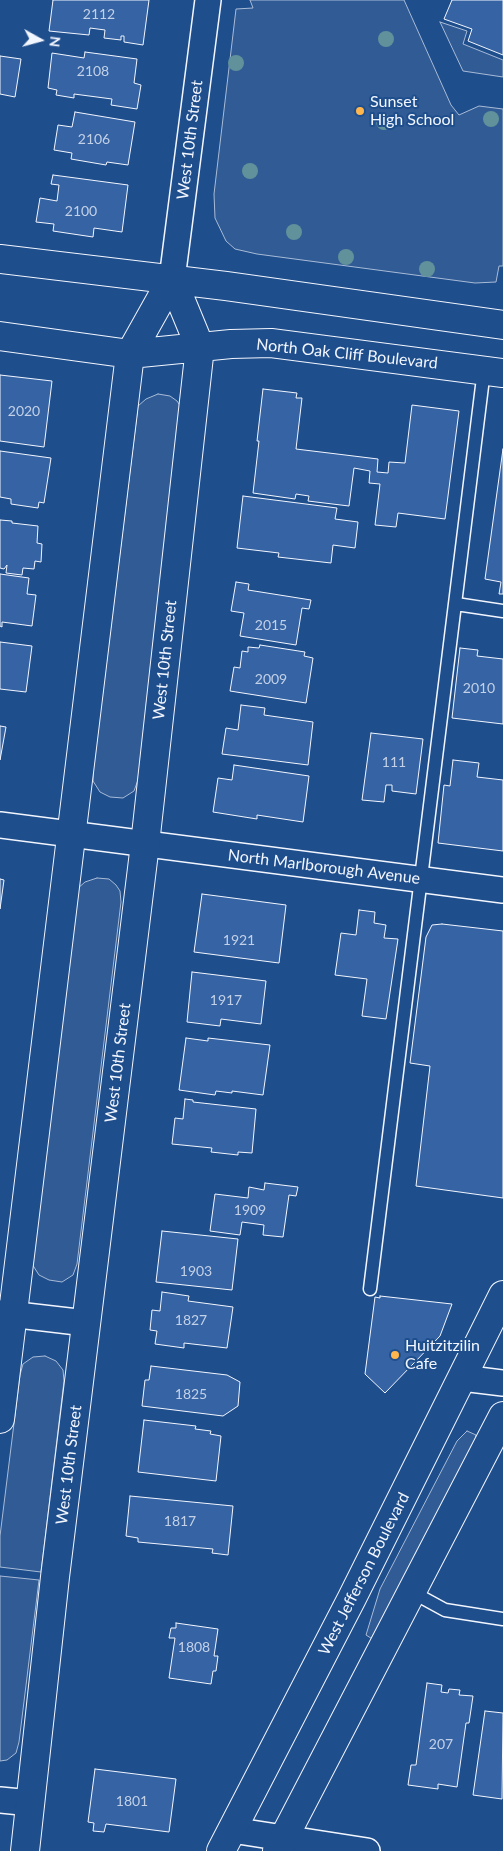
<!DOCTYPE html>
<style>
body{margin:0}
#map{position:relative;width:503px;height:1851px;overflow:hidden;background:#1f4e8c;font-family:Lato,sans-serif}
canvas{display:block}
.north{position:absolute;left:15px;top:15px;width:50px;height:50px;-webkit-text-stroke:4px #1f4e8c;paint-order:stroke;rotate:97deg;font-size:14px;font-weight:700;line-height:20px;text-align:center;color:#f2f6ff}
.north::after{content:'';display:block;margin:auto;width:18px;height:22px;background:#f2f6ff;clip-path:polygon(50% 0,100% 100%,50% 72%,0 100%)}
</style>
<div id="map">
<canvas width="503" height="1851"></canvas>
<div class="north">N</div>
</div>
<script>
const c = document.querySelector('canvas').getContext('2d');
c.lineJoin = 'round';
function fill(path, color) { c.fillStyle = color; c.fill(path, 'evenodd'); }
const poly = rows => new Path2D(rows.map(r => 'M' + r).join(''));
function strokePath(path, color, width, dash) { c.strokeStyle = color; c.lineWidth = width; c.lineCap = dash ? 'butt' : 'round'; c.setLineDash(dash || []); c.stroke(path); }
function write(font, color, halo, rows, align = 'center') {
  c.font = font + ' Lato,sans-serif'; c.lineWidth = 4; c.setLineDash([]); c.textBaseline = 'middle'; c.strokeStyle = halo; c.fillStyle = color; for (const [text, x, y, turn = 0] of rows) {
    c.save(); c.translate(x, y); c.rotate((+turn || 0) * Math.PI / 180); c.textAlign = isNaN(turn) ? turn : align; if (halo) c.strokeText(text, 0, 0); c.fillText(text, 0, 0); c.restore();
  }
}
const built = poly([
 [250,0,404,0,451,105,459,115,479,106,503,109,503,266,499,266,496,282,475,283,257,254,235,249,226,241,215,218,214,194,236,9,253,8,250,0],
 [440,22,467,31,463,44,503,60,503,77,463,71,440,22],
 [158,394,170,396,177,401,181,407,182,419,138,780,134,791,123,798,110,797,100,792,93,781,93,770,138,406,146,399,158,394],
 [97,878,109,879,116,885,120,891,121,902,77,1264,73,1275,62,1282,49,1280,39,1275,32,1264,77,889,85,882,97,878],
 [45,1356,56,1361,63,1370,64,1381,41,1572,0,1567,0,1536,20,1375,23,1364,33,1357,45,1356],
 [467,1431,476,1435,473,1450,374,1640,366,1635,380,1589,457,1441,467,1431],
 [0,1576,39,1580,19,1742,16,1753,7,1760,0,1761,0,1576]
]);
const building = poly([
 [53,0,149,0,143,45,124,42,124,36,121,36,121,40,104,38,105,30,90,28,89,35,49,31,53,0],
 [452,0,503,0,503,55,468,41,472,29,444,19,452,0],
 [85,52,137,59,134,83,141,85,137,109,111,105,112,99,74,94,74,98,56,95,57,90,48,88,52,53,84,58,85,52],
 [0,56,21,59,15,97,0,94,0,56],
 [75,112,135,122,128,165,107,162,106,165,71,159,72,153,54,150,58,125,72,127,75,112],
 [53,175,128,185,122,232,94,228,93,237,53,231,54,224,36,222,40,198,57,201,59,185,51,184,53,175],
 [0,375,52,381,44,447,0,441,0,375],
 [263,389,297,393,296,398,302,398,296,449,378,459,377,472,388,473,389,462,405,463,412,405,459,411,445,519,398,513,396,527,375,525,380,484,369,483,370,471,354,468,349,506,308,501,309,496,296,494,295,499,253,493,259,441,257,441,263,389],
 [503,449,503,594,499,594,501,582,485,579,503,449],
 [0,451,51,458,44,503,39,502,38,508,11,504,11,499,0,497,0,451],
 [243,496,337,508,335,519,358,522,355,548,333,545,331,563,278,557,279,553,237,548,243,496],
 [0,520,12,521,12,523,38,526,37,543,42,544,41,562,35,561,34,569,23,568,22,575,6,573,7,565,4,569,0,568,0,520],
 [0,574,29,578,27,594,36,595,32,626,2,622,2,627,0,626,0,574],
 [236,582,249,584,248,590,311,600,309,609,302,608,296,645,240,636,244,613,231,611,236,582],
 [0,642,32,646,26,692,0,689,0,642],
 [260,645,305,652,304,656,313,658,306,703,230,691,234,667,240,668,242,651,248,652,248,647,259,648,260,645],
 [460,648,478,650,477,656,503,659,503,724,452,718,460,648],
 [241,705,265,708,264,715,313,722,308,765,222,754,226,728,238,730,241,705],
 [0,726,6,727,0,760,0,726],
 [371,733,423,739,416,794,392,791,392,785,386,785,384,802,362,800,371,733],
 [453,760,479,763,477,777,503,780,503,851,438,843,444,785,450,786,453,760],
 [234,765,309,776,303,822,257,815,257,819,213,812,218,778,232,780,234,765],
 [0,879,4,880,0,909,0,879],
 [202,894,286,905,279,963,194,952,202,894],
 [359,910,375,912,374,923,386,925,384,938,398,939,386,1019,362,1016,367,979,335,975,341,933,356,935,359,910],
 [442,924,503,931,503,1198,416,1186,430,1066,410,1063,426,937,432,925,442,924],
 [192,972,266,981,261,1024,221,1019,220,1026,187,1022,192,972],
 [186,1038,208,1041,208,1038,270,1045,263,1095,232,1091,232,1093,216,1091,215,1095,179,1090,186,1038],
 [185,1099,193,1100,193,1102,256,1109,252,1153,238,1152,238,1155,211,1152,212,1148,172,1144,175,1118,183,1119,185,1099],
 [265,1183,298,1187,296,1196,289,1195,283,1237,263,1235,264,1225,242,1222,240,1235,210,1231,215,1194,248,1198,249,1187,264,1190,265,1183],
 [162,1231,238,1239,232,1290,156,1282,162,1231],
 [162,1292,189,1296,188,1301,233,1307,227,1348,184,1343,184,1348,155,1344,157,1331,150,1330,152,1310,160,1311,162,1292],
 [380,1296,452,1304,440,1336,385,1393,365,1374,375,1297,380,1298,380,1296],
 [151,1366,227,1375,240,1382,238,1406,223,1416,142,1406,145,1380,149,1380,151,1366],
 [144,1420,196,1426,195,1429,211,1431,210,1434,221,1436,216,1481,138,1472,144,1420],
 [130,1496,233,1506,228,1555,212,1553,213,1549,138,1542,138,1538,126,1536,130,1496],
 [176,1623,218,1629,214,1656,218,1656,216,1671,213,1671,211,1684,169,1678,175,1638,169,1638,171,1628,176,1628,176,1623],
 [427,1683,442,1685,441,1692,448,1693,449,1689,460,1690,459,1695,473,1696,469,1723,466,1723,457,1787,438,1784,438,1789,408,1785,411,1765,416,1765,427,1683],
 [485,1711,503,1713,502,1799,473,1795,485,1711],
 [95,1769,176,1779,169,1832,106,1824,104,1832,93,1831,94,1823,88,1822,95,1769]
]);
const lane = poly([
 [456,604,503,611],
 [370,1289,484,370],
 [412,1592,445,1610,503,1619]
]);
const street = poly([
 [172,279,208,0],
 [0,825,503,890],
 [0,1313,86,1323],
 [462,1378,503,1383],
 [0,1800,31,1803],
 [232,1830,367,1851]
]);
const secondary = poly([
 [0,259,226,286,503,325],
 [0,336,130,354,231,344,271,343,503,373],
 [0,1419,130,354,172,279],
 [25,1851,55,1577,145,844,200,347,172,279],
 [221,1851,352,1598,503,1295],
 [277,1851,503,1416]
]);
const trees = [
 [386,39],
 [236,63],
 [491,119],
 [384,122],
 [250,171],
 [294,232],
 [346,257],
 [427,269]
];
const markers = [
 [360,111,5,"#ffb74d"],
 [395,1355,5,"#ffb74d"]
];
const numberNames = [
 ["2112",99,14],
 ["2108",93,71],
 ["2106",94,139],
 ["2100",81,211],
 ["2020",24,411],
 ["2015",271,625],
 ["2009",271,679],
 ["2010",479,688],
 ["111",394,762],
 ["1921",239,940],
 ["1917",226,1000],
 ["1909",250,1210],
 ["1903",196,1271],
 ["1827",191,1320],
 ["1825",191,1394],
 ["1817",180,1521],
 ["1808",194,1647],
 ["207",441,1744],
 ["1801",132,1801]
];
const poiNames = [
 ["Sunset",370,102],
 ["High School",370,120],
 ["Huitzitzilin",405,1346],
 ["Cafe",405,1364]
];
const streetNames = [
 ["West 10th Street",190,140,-83],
 ["North Oak Cliff Boulevard",347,354,6],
 ["West 10th Street",165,660,-84],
 ["North Marlborough Avenue",324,867,7],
 ["West 10th Street",118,1063,-83],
 ["West 10th Street",69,1465,-83],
 ["West Jefferson Boulevard",364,1574,-63]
];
fill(built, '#305b95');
strokePath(built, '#a8bbd7', 1);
fill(building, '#3563a3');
strokePath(building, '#f2f6ff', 1);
strokePath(lane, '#f2f6ff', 15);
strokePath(street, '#f2f6ff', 28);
strokePath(secondary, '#f2f6ff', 30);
strokePath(lane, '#1f4e8c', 12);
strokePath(street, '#1f4e8c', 25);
strokePath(secondary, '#1f4e8c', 28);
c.fillStyle = '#61919a';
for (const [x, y] of trees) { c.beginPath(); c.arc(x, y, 8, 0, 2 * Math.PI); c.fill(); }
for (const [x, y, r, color] of markers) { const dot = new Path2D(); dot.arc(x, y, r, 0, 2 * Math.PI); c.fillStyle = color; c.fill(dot); strokePath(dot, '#1f4e8c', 2); }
write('14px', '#c3d1e8', null, numberNames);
write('16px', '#f2f6ff', '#1f4e8c', poiNames, 'left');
write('16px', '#f2f6ff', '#1f4e8c', streetNames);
</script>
